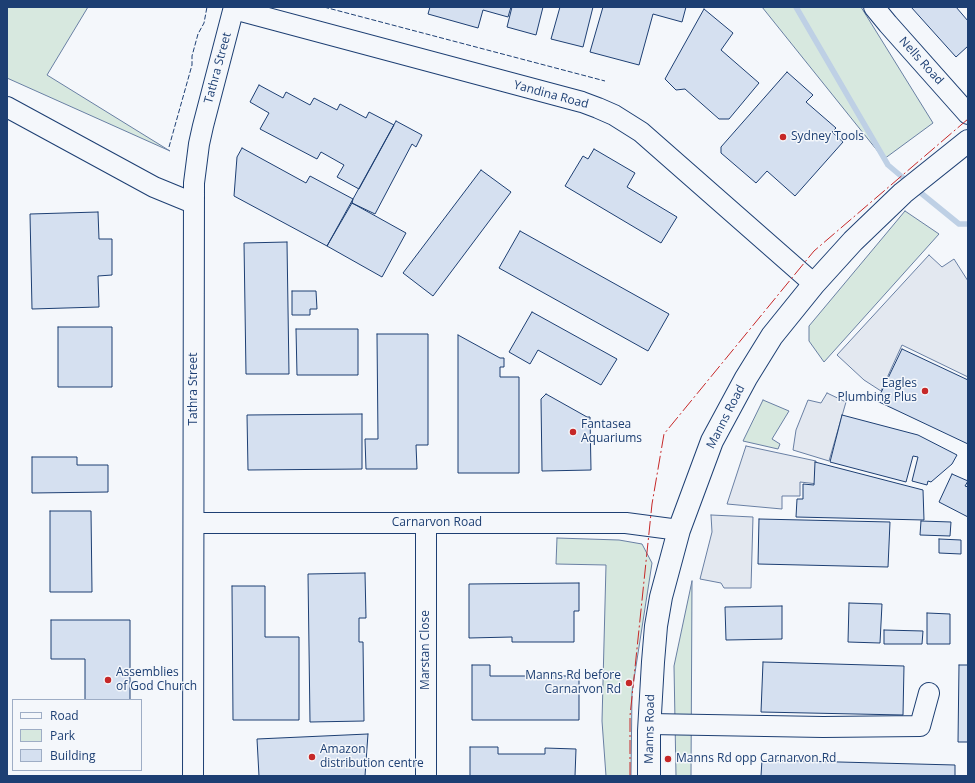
<!DOCTYPE html>
<style>
body{margin:0}
#map{position:relative;width:975px;height:783px;overflow:hidden;background:#f4f7fb;font-family:"Open Sans",sans-serif}
canvas{display:block}
.frame{position:absolute;inset:0;border:8px solid #1d3f73;pointer-events:none}
.legend{position:absolute;left:12px;top:699px;width:130px;height:72px;box-sizing:border-box;background:#f4f7fb;border:1px solid #9eadc5;margin:0;padding:5px 7px;list-style:none;font-size:12px;color:#1d3f73}
.legend li{display:flex;align-items:center;gap:8px;height:20px}
.legend b{width:20px;border:1px solid #9eadc5}
</style>
<div id="map">
<canvas width="975" height="783"></canvas>
<div class="frame"></div>
<ul class="legend">
<li><b style="height:5px;background:#f4f7fb"></b>Road</li>
<li><b style="height:11px;background:#d7e8df"></b>Park</li>
<li><b style="height:11px;background:#d5e0f0"></b>Building</li>
</ul>
</div>
<script>
const c = document.querySelector('canvas').getContext('2d');
c.lineJoin = 'round';
function fill(path, color) { c.fillStyle = color; c.fill(path, 'evenodd'); }
const poly = rows => new Path2D(rows.map(r => 'M' + r).join(''));
function strokePath(path, color, width, dash) { c.strokeStyle = color; c.lineWidth = width; c.lineCap = dash ? 'butt' : 'round'; c.setLineDash(dash || []); c.stroke(path); }
function write(font, color, halo, rows, align = 'center') {
  c.font = font + ' "Open Sans",sans-serif'; c.lineWidth = 3; c.setLineDash([]); c.textBaseline = 'middle'; c.strokeStyle = halo; c.fillStyle = color; for (const [text, x, y, turn = 0] of rows) {
    c.save(); c.translate(x, y); c.rotate((+turn || 0) * Math.PI / 180); c.textAlign = isNaN(turn) ? turn : align; if (halo) c.strokeText(text, 0, 0); c.fillText(text, 0, 0); c.restore();
  }
}
const green = poly([
 [7,7,88,7,47,75,170,151,7,78,7,7],
 [762,7,861,7,933,123,884,159,762,7],
 [905,211,939,234,824,362,809,341,809,326,905,211],
 [763,400,789,411,772,439,780,444,778,449,743,441,763,400],
 [557,538,619,540,642,544,652,563,632,692,631,776,606,776,602,721,606,565,556,564,557,538],
 [692,581,691,776,676,776,674,666,692,581]
]);
const parking = poly([
 [929,255,942,267,954,259,968,281,968,377,902,345,881,391,864,380,837,355,929,255],
 [827,393,846,402,829,461,793,450,796,430,808,400,821,403,827,393],
 [746,446,816,461,818,484,800,482,800,496,782,496,782,509,727,504,746,446],
 [711,515,753,517,751,588,724,588,721,583,700,579,712,532,711,515]
]);
const stream = poly([
 [796,7,888,165,908,182],
 [916,189,959,224,968,224]
]);
const building = poly([
 [430,7,511,7,508,17,483,10,478,28,428,14,430,7],
 [512,7,543,7,536,35,507,27,512,7],
 [560,7,593,7,583,47,551,39,560,7],
 [603,7,686,7,682,22,653,14,639,65,590,52,603,7],
 [911,7,956,7,968,21,968,46,956,57,911,7],
 [704,9,733,33,721,50,759,83,729,119,719,119,685,89,676,90,665,79,704,9],
 [787,72,813,95,806,102,836,128,832,132,843,142,795,196,767,171,756,183,721,153,721,147,787,72],
 [259,85,283,98,286,92,310,105,314,98,337,110,340,104,366,118,369,112,394,125,359,189,337,177,344,165,321,152,317,159,260,129,269,113,250,102,259,85],
 [396,121,422,135,416,147,412,144,375,214,352,203,353,199,396,121],
 [242,148,306,183,310,176,353,199,327,246,234,196,237,157,242,148],
 [594,149,635,173,627,187,677,217,661,243,565,186,583,156,588,159,594,149],
 [481,170,511,192,433,296,403,273,481,170],
 [352,203,406,233,382,277,327,246,352,203],
 [98,212,99,239,112,239,112,275,98,276,99,307,32,309,30,214,98,212],
 [520,231,669,314,648,351,499,268,520,231],
 [287,242,289,374,246,374,244,243,287,242],
 [292,291,316,291,317,309,310,309,310,315,292,315,292,291],
 [532,312,617,359,601,385,538,350,530,364,509,352,532,312],
 [58,327,112,327,112,387,58,387,58,327],
 [296,329,358,329,358,375,297,375,296,329],
 [377,334,428,334,428,445,416,445,417,469,366,469,365,439,378,439,377,334],
 [458,335,500,358,504,358,504,367,500,367,500,377,519,377,519,473,458,473,458,335],
 [902,349,968,380,968,444,877,401,902,349],
 [546,394,587,417,590,417,591,470,542,471,541,399,546,394],
 [362,414,362,469,248,470,247,415,362,414],
 [842,415,918,435,957,455,952,464,931,482,928,481,927,485,912,481,918,457,913,456,906,482,830,462,842,415],
 [32,457,77,457,77,465,108,465,108,492,32,493,32,457],
 [815,462,923,490,924,520,796,517,797,499,803,499,803,484,814,485,815,462],
 [952,474,968,481,965,486,968,487,968,517,939,502,952,474],
 [50,511,91,511,92,592,50,592,50,511],
 [759,519,890,522,888,567,758,564,759,519],
 [921,521,951,522,950,536,920,535,921,521],
 [939,539,961,540,961,554,939,553,939,539],
 [365,573,366,618,359,618,359,642,363,642,364,721,310,722,308,574,365,573],
 [579,583,579,611,574,611,574,642,512,642,512,637,469,638,469,584,579,583],
 [232,586,265,586,265,637,299,637,299,720,233,720,232,586],
 [849,603,882,604,880,643,848,642,849,603],
 [782,606,782,639,726,640,725,607,782,606],
 [927,613,950,614,950,644,927,644,927,613],
 [51,620,130,620,130,700,85,700,85,659,51,659,51,620],
 [884,630,923,631,922,644,884,644,884,630],
 [763,662,904,666,903,715,761,712,763,662],
 [472,665,490,665,490,676,579,676,579,720,472,720,472,665],
 [959,665,968,665,968,742,958,742,959,665],
 [368,734,365,776,259,776,257,739,368,734],
 [470,747,498,747,498,754,545,754,545,748,576,749,575,776,470,776,470,747],
 [762,760,955,765,955,776,761,776,762,760]
]);
const minor = poly([
 [874,7,888,24,968,114],
 [234,9,582,102,598,108,614,115,641,132,814,284],
 [7,107,154,187,193,203],
 [194,523,626,523,679,530],
 [426,523,426,776],
 [650,724,823,727,920,726,929,693],
 [193,776,194,183,199,144,203,126,234,7]
]);
const major = poly([
 [649,776,649,731,653,662,656,626,661,597,679,530,712,441,746,378,772,336,814,284,853,241,903,193,968,141]
]);
const fence = poly([
 [324,7,605,81],
 [169,147,192,65,192,56,198,34,204,23,207,7]
]);
const power = poly([
 [630,776,630,716,652,504,664,434,814,251,968,119]
]);
const markers = [
 [783,137,4,"#c62828"],
 [925,391,4,"#c62828"],
 [573,432,4,"#c62828"],
 [108,680,4,"#c62828"],
 [629,683,4,"#c62828"],
 [312,757,4,"#c62828"],
 [668,759,4,"#c62828"]
];
const streetNames = [
 ["Nells Road",921,61,48],
 ["Tathra Street",218,68,-75],
 ["Yandina Road",551,95,15],
 ["Tathra Street",194,389,-90],
 ["Manns Road",726,417,-63],
 ["Carnarvon Road",437,523],
 ["Marstan Close",426,650,-90],
 ["Manns Road",650,729,-89]
];
const poiNames = [
 ["Sydney Tools",791,137],
 ["Eagles",917,384,"right"],
 ["Plumbing Plus",917,398,"right"],
 ["Fantasea",581,425],
 ["Aquariums",581,439],
 ["Assemblies",116,673],
 ["of God Church",116,687],
 ["Manns Rd before",621,676,"right"],
 ["Carnarvon Rd",621,690,"right"],
 ["Amazon",320,750],
 ["distribution centre",320,764],
 ["Manns Rd opp Carnarvon Rd",676,759]
];
fill(green, '#d7e8df');
strokePath(green, '#687fa3', 1);
fill(parking, '#e3e8f0');
strokePath(parking, '#687fa3', 1);
strokePath(stream, '#bed0e5', 5.5);
fill(building, '#d5e0f0');
strokePath(building, '#1d3f73', 1);
strokePath(minor, '#1d3f73', 22);
strokePath(major, '#1d3f73', 24);
strokePath(minor, '#f4f7fb', 20);
strokePath(major, '#f4f7fb', 22);
strokePath(fence, '#1d3f73', 1, [5, 2]);
strokePath(power, '#c62828', 1, [14, 3, 2, 3]);
for (const [x, y, r, color] of markers) { const dot = new Path2D(); dot.arc(x, y, r, 0, 2 * Math.PI); c.fillStyle = color; c.fill(dot); strokePath(dot, '#f4f7fb', 1.5); }
write('12px', '#1d3f73', '#f4f7fb', streetNames);
write('12px', '#1d3f73', '#f4f7fb', poiNames, 'left');
</script>
